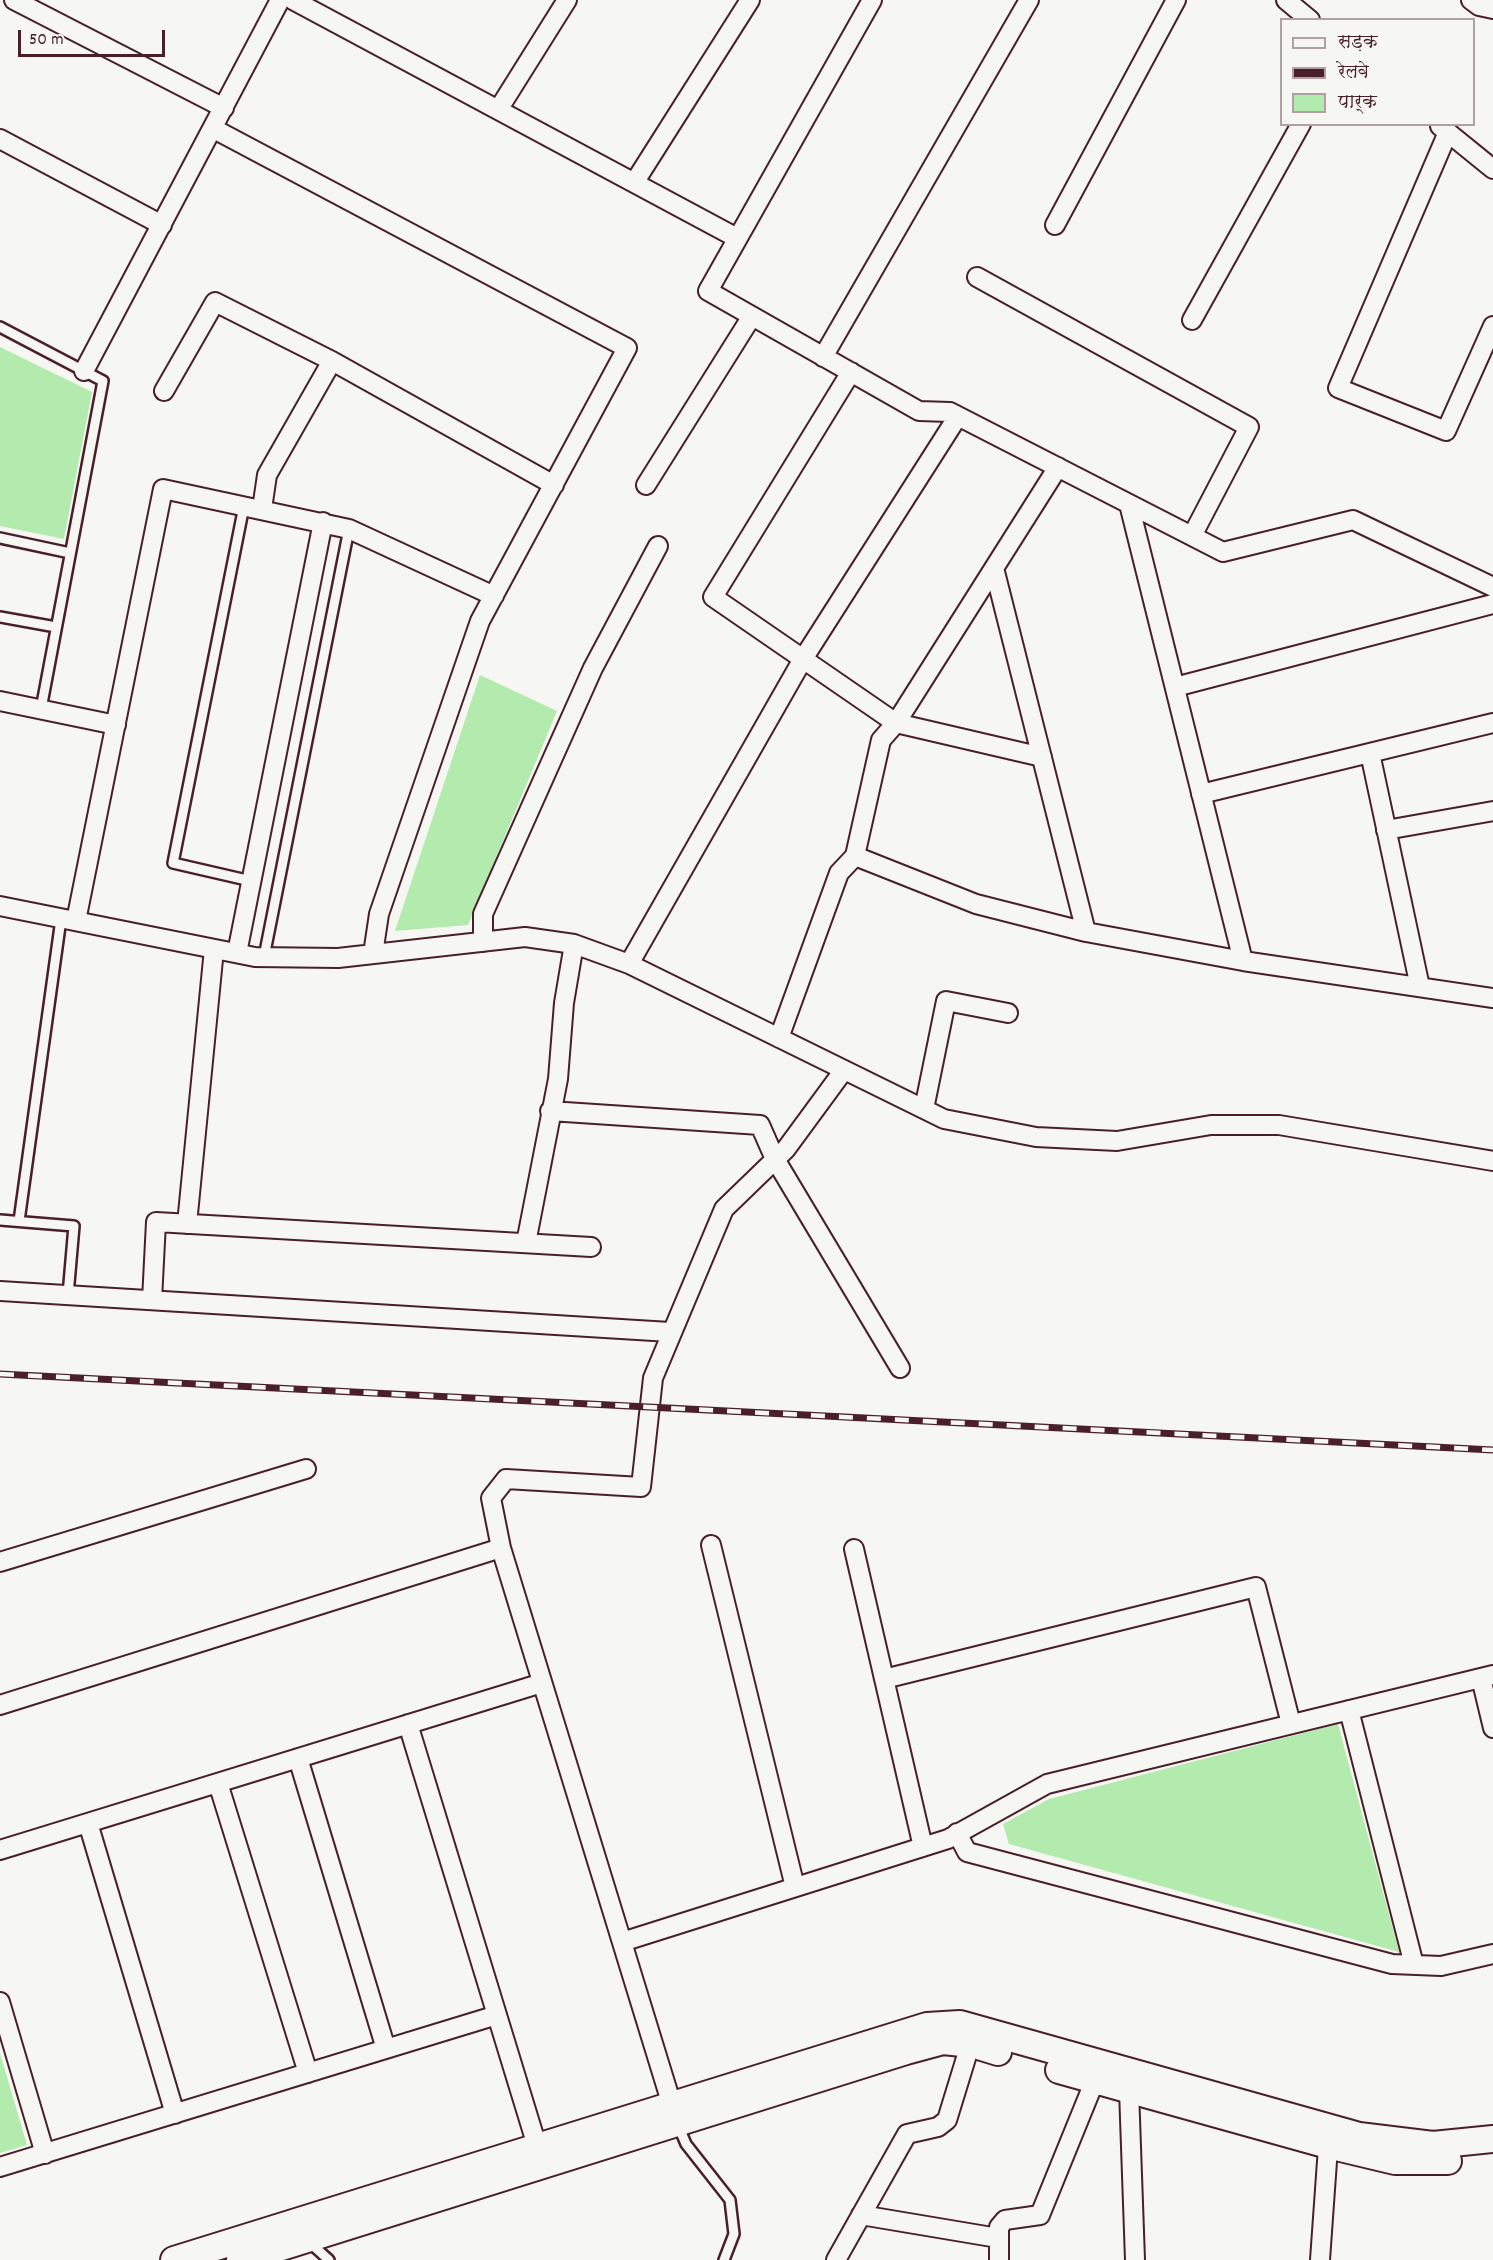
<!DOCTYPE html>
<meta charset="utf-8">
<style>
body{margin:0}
#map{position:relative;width:1493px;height:2260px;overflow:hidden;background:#f6f6f2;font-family:Dekko,"Playpen Sans Deva",sans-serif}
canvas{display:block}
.legend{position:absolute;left:1280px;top:18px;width:195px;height:108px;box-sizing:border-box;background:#f6f6f2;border:2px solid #b1a0a2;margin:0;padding:8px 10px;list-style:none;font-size:18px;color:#4a1f2b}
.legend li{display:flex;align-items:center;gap:12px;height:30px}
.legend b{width:30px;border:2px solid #b1a0a2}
.scale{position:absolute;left:18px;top:30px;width:147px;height:27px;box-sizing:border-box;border:3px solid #4a1f2b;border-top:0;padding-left:8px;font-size:18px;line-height:21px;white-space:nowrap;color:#4a1f2b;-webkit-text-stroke:4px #f6f6f2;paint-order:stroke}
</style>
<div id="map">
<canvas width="1493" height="2260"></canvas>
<ul class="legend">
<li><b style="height:8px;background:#f6f6f2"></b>सड़क</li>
<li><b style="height:8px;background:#4a1f2b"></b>रेलवे</li>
<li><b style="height:16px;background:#b3eaad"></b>पार्क</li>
</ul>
<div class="scale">50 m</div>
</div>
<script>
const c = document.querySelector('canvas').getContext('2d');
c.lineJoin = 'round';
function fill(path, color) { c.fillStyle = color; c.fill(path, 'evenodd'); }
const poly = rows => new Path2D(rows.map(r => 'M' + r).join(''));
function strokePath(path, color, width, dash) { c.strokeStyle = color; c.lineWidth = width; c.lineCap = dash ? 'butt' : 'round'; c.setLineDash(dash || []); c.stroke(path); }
const green = poly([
 [0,347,92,392,64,539,0,526],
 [480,675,557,711,468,925,395,931],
 [1338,1724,1399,1952,1009,1844,1003,1824,1049,1799],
 [0,2053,27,2145,0,2153]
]);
const lane = poly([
 [0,327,103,381,41,709],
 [244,506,173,863,251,881],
 [0,538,70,553],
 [0,617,56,627],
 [264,957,349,529],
 [0,1220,74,1226,68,1295],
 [19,1221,61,919],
 [678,2125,686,2144,730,2200,734,2234,724,2260],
 [308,2241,329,2260]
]);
const street = poly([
 [14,0,224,108],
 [293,0,737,238],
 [872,0,708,291,919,411,950,412,1223,552,1353,520,1493,587],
 [1286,0,1310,20],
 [1471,0,1479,6,1493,9],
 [498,110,567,0],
 [1440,126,1493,169],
 [214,129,627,348,480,621,379,914,373,954],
 [1448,132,1338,388,1446,431,1493,326],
 [0,139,162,225],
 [634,183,750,0],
 [1055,225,1176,0],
 [977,277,1249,427,1192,536],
 [1192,320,1301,124],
 [823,357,1029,0],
 [84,371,280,0],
 [851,372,713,597,896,723,1042,757],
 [164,391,215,302,332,361,554,485],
 [646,485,752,316],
 [1129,504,1243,961],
 [262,509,267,475,332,361],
 [994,568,1086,932],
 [1175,687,1493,604],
 [0,701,116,725],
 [1370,753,1420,987],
 [1201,794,1493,723],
 [1386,830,1493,811],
 [855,856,881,740,896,723,1058,467],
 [0,906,255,957,338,958,525,937,574,944,629,964,944,1119,1036,1137,1117,1141,1211,1125,1279,1125,1493,1161],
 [76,921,163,489,349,529,494,596],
 [483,942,483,914,593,668,658,546],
 [237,953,323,522],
 [629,964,803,659,958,416],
 [779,1038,839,873,855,856,976,904,1086,932,1243,961,1493,998],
 [924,1109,946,1001,1008,1013],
 [550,1111,760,1125,775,1159,900,1368],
 [187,1224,214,949],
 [526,1243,558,1079,564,1003,574,944],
 [0,1291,670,1332],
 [152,1300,156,1222,591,1247],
 [711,1545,795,1887],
 [854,1549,923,1847],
 [0,1562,306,1469],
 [1481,1678,1493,1728],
 [884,1679,1256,1587,1291,1724],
 [0,1705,501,1548],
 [1349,1710,1414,1965],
 [408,1724,541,2159],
 [298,1758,386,2049],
 [218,1783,308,2073],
 [88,1823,175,2114],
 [957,1833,967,1852,1392,1964,1441,1966,1493,1954],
 [0,1850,542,1683],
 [622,1942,948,1839,1047,1784,1493,1675],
 [0,2002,45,2154],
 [1129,2090,1135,2260],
 [675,2115,501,1548,491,1498,506,1479,641,1487,653,1378,724,1209,786,1149,844,1070],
 [0,2167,497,2015],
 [861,2215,998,2238],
 [836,2260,907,2134,938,2127,947,2120,974,2032],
 [999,2260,999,2227,1005,2220,1040,2215,1095,2080],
 [1320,2260,1329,2133]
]);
const secondary = poly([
 [1059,2070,1328,2145,1395,2161,1448,2161],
 [174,2260,927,2026,960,2024,1359,2136,1433,2145,1493,2139],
 [240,2260,906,2051,943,2041,972,2044,998,2052]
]);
const rail = poly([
 [0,1374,1493,1450]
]);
fill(green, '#b3eaad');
strokePath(lane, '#4a1f2b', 14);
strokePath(street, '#4a1f2b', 22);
strokePath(secondary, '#4a1f2b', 30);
strokePath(lane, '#f6f6f2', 9);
strokePath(street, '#f6f6f2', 18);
strokePath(secondary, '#f6f6f2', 26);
strokePath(rail, '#4a1f2b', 7);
strokePath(rail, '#f6f6f2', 4.5, [14]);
</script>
